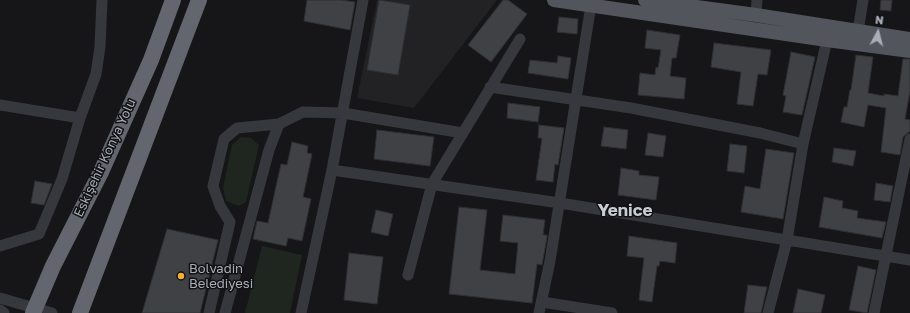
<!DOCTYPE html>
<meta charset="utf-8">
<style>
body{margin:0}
#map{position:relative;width:910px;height:313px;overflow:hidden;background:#161618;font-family:"Golos Text",sans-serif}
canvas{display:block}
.north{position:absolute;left:858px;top:12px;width:40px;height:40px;-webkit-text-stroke:3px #111113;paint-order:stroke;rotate:7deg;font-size:11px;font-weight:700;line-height:16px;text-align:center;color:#a8adb8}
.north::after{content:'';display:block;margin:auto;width:14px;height:18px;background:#a8adb8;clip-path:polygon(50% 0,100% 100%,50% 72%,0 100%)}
</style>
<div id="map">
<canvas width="910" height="313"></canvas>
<div class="north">N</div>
</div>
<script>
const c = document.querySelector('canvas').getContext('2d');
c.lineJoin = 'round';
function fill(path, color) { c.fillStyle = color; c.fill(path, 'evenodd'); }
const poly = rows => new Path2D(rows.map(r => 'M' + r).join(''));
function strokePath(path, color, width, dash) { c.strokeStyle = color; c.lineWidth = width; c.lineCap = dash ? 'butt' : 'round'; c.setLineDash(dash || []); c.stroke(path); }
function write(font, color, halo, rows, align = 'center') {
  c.font = font + ' "Golos Text",sans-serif'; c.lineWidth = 3; c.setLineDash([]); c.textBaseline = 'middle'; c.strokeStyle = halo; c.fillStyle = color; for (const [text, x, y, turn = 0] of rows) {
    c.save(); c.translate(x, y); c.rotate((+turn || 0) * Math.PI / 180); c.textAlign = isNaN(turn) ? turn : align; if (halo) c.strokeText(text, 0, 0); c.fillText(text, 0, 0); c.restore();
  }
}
const built = poly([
 [377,0,497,0,414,108,357,98]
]);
const green = poly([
 [241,137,251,138,259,145,246,202,239,206,226,201,223,188,232,145],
 [262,246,302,255,290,313,245,313]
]);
const building = poly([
 [307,0,341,0,355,2,350,30,304,21,307,0],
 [379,0,410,5,398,75,367,70,379,0],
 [503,0,508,0,527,14,491,62,468,45,503,0],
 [881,0,892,0,891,11,880,10,881,0],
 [559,17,578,19,577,34,557,32,559,17],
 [647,30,680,35,676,58,672,58,670,76,686,78,684,99,638,95,640,73,655,75,656,67,658,68,661,50,645,48,647,30],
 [714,43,771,50,767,75,758,74,753,106,737,104,741,72,711,67,714,43],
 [791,52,815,57,802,115,783,112,786,96,783,95,791,52],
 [856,55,873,57,868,93,884,96,884,94,898,96,903,59,910,59,910,91,905,119,910,120,910,131,903,137,900,155,881,152,886,108,868,105,864,127,841,122,844,107,847,107,850,90,851,90,856,55],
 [558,56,571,58,568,79,528,73,530,60,557,63,558,56],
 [508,103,540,107,538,122,507,118,508,103],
 [539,125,564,128,558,165,555,164,553,182,536,180,542,138,538,138,539,125],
 [604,127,628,130,626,149,601,146,604,127],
 [377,130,434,137,430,166,374,159,377,130],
 [648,133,666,136,663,157,645,155,648,133],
 [292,142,308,146,307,153,312,154,303,197,311,199,302,241,288,238,286,246,253,239,257,221,268,223,281,164,287,165,292,142],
 [730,144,747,146,744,173,727,171,730,144],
 [834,148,856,151,853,166,832,162,834,148],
 [766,149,794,153,783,219,741,212,745,186,760,189,766,149],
 [621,168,639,171,639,175,659,177,656,200,618,195,621,168],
 [35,181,52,184,44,205,31,203,35,181],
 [876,183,893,186,890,202,874,200,876,183],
 [824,197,843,201,842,208,858,211,857,218,886,222,882,238,819,227,824,197],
 [459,207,487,210,480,270,515,274,518,243,500,241,503,215,545,220,543,235,547,235,547,237,542,265,537,264,532,303,449,294,459,207],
 [376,210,393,214,388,236,371,232,376,210],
 [167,229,218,240,200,313,142,313,167,229],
 [629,236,677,243,675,263,660,261,659,266,657,266,652,302,639,300,644,258,627,256,629,236],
 [349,253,383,257,377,304,344,300,349,253],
 [858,266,876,270,867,313,849,310,858,266],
 [748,285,767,287,761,313,744,313,748,285],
 [798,289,825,295,821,313,793,313,798,289]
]);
const minor = poly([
 [756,15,757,0],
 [858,31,863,0],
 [490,87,631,108,760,133,803,144],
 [0,105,80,118],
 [332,170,560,203,910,260],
 [0,246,39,234,62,179,80,118,96,74,100,47,102,0],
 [408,275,432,184,520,39],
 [0,298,52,313],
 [542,302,612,313],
 [0,310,4,313],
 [209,313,230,222,220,206,213,186,224,139,237,128,279,124,303,112,343,113,463,133],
 [225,313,269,150,279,124],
 [301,313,332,170,363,0],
 [539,313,550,261,591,5,588,0],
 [768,313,787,240,803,144,827,40],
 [874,313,910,139]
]);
const major = poly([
 [554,0,827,40,910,51],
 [645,0,756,15,910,39]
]);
const highway = poly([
 [33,313,53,266,101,172,151,60,173,0],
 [80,313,199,0]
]);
const markers = [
 [181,276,4,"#f2b134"]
];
const streetNames = [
 ["Eskişehir Konya Yolu",105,158,-65]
];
const poiNames = [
 ["Bolvadin",189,269],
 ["Belediyesi",189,284]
];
const districtNames = [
 ["Yenice",625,211]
];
fill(built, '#222225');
fill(green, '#1e261f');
fill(building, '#404145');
strokePath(building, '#303034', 1);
strokePath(minor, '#37383d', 11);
strokePath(major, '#53555c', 14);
strokePath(highway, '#63666e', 16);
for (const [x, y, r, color] of markers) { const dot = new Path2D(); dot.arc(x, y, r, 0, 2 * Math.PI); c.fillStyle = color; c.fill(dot); strokePath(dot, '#111113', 1.5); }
write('13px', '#a8adb8', '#111113', streetNames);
write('13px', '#a8adb8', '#111113', poiNames, 'left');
write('bold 17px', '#c9ccd4', '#111113', districtNames);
</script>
